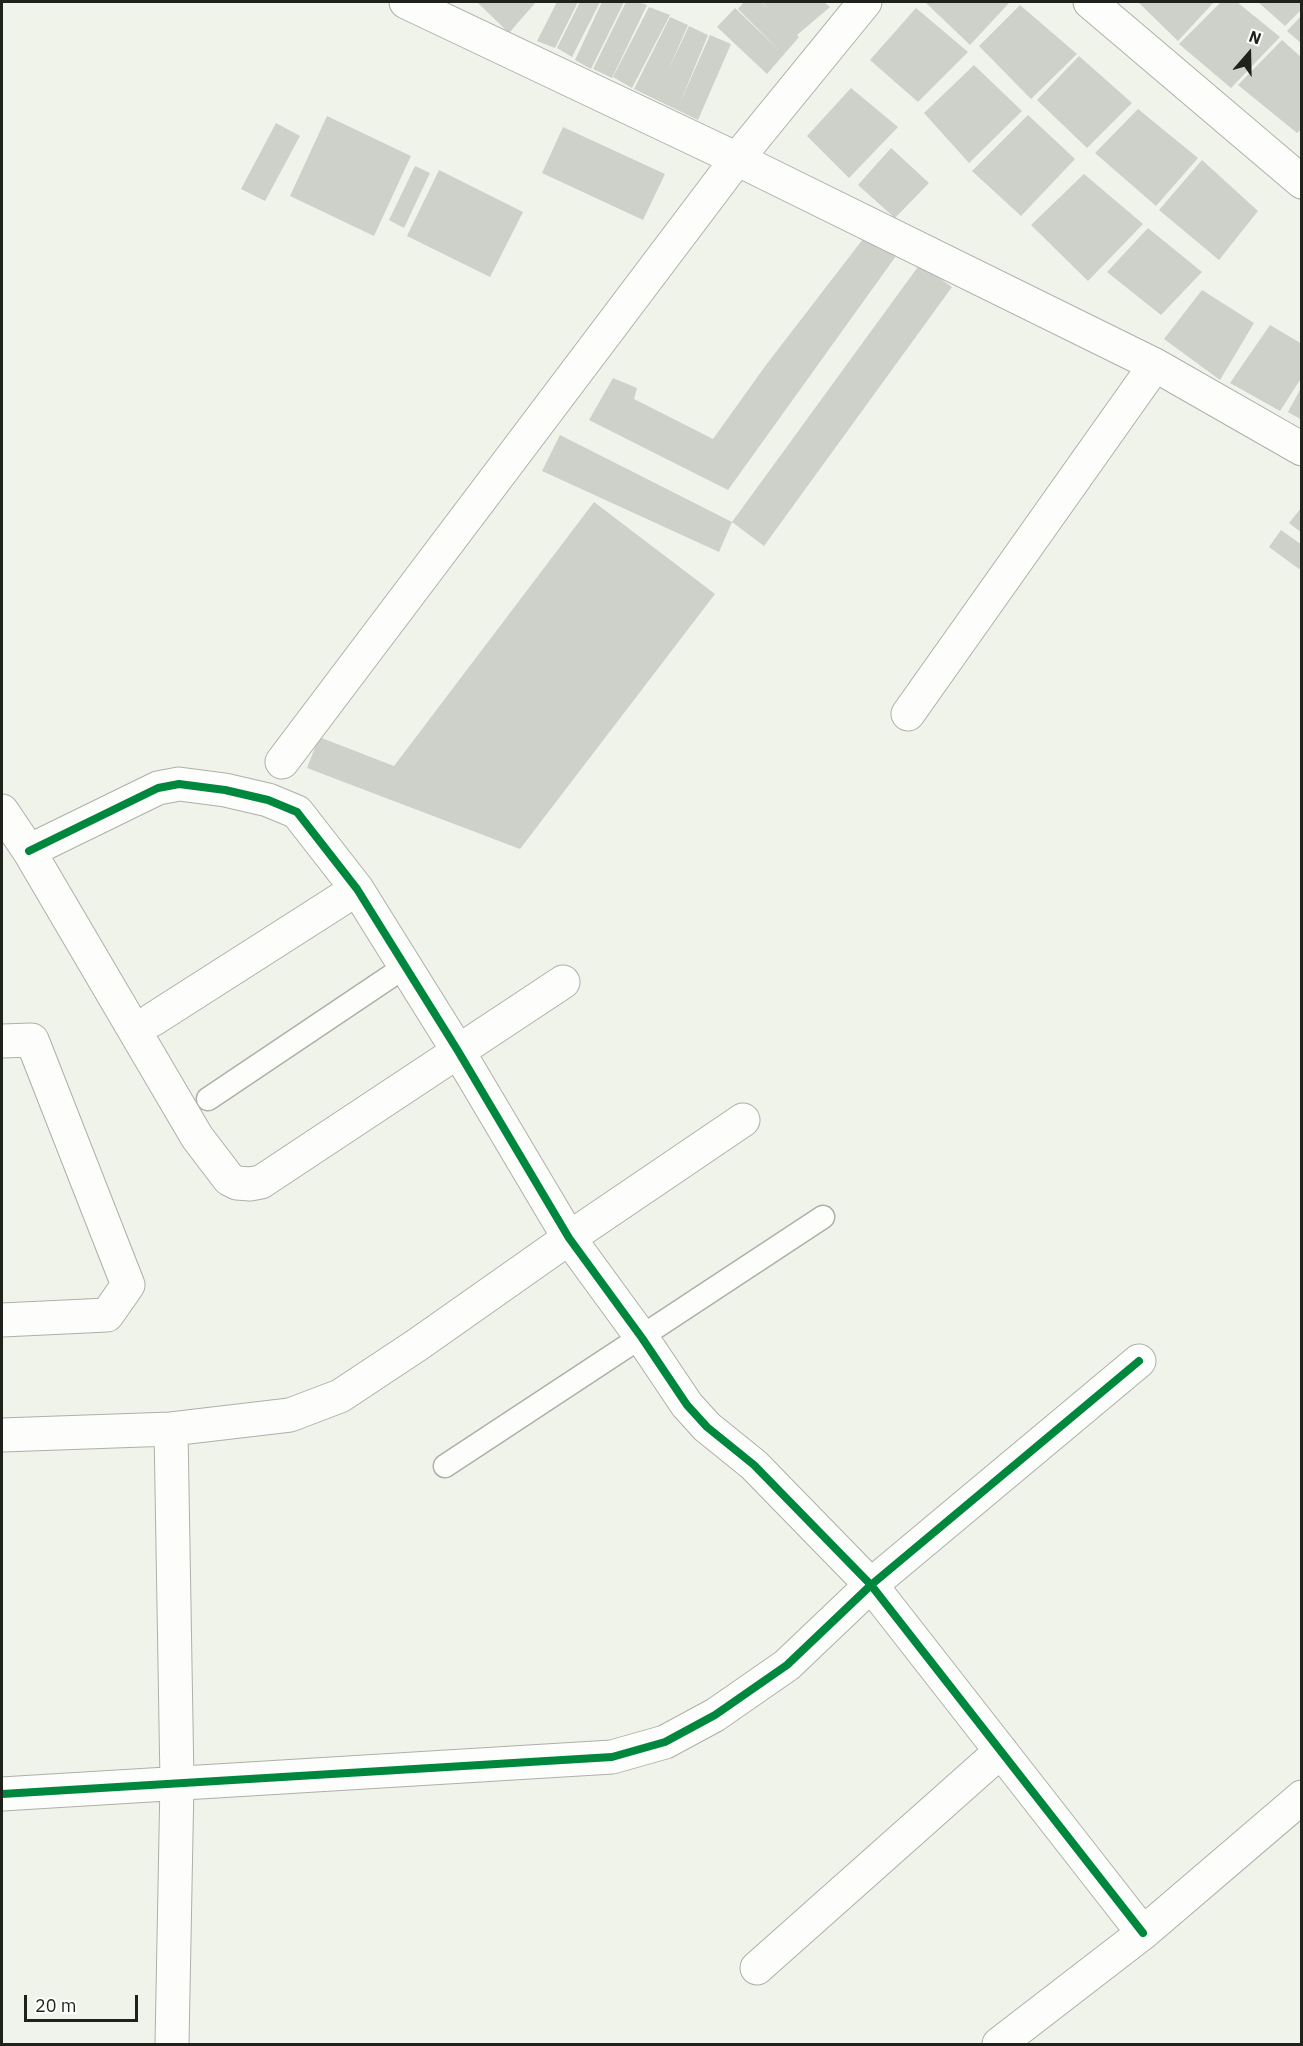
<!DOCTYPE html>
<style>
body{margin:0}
#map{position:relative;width:1303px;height:2046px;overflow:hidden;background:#eff3e9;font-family:"IBM Plex Sans",sans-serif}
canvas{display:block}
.frame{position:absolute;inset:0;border:3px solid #1f221b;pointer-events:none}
.north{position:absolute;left:1219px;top:24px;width:60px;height:60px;-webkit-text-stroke:4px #fff;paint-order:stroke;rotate:20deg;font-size:16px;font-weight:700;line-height:24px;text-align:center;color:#1f221b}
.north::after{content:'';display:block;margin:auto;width:21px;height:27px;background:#1f221b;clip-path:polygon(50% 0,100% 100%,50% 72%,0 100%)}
.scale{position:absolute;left:24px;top:1995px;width:114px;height:27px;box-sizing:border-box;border:3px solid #1f221b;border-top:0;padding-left:8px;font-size:18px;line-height:21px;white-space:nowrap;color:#1f221b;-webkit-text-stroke:4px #fff;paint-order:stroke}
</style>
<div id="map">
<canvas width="1303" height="2046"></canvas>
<div class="frame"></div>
<div class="north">N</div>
<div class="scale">20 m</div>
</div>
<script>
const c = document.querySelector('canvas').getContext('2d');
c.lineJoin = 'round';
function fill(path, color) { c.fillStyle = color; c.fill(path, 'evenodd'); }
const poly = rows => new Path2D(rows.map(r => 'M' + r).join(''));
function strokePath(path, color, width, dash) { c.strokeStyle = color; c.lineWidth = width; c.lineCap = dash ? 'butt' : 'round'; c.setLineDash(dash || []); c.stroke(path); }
const building = poly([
 [477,2,536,2,509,33],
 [557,2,578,2,555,48,537,41],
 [580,2,600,2,572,57,557,48],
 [602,2,624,2,591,69,575,60],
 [626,2,638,2,647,5,612,78,593,69],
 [744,2,761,2,769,9,762,2,824,2,830,7,797,35,799,37,767,74,717,27,735,8,780,51,738,9],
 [925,2,1010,2,970,45],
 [1138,2,1214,2,1178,41],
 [1221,2,1237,2,1280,37,1231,88,1179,44],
 [1258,2,1302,2,1302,9,1285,26],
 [1020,5,1077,54,1031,99,979,46],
 [649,7,670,15,632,88,613,77],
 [916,8,968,52,918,102,870,60],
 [1302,15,1302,44,1287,31],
 [670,17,688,25,667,73,689,26,708,35,679,105,710,35,731,44,698,120,634,89],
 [1282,40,1302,58,1302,129,1297,133,1238,85],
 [1079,56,1132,103,1087,148,1037,100],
 [974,65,1022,111,969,163,924,113],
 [851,88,898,127,849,178,807,136],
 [1138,109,1198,158,1156,206,1095,153],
 [1028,115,1075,159,1021,216,972,171],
 [327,116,411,156,374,236,290,196],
 [276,123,300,136,265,201,241,189],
 [563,127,665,174,643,220,542,173],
 [891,148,929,183,895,218,858,185],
 [1202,160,1258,211,1219,260,1159,210],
 [415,166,430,173,404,228,389,220],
 [439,170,523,212,490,277,407,236],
 [1084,174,1143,224,1088,281,1031,225],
 [1148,228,1202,272,1161,315,1107,272],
 [863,239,896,256,728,490,589,420,613,378,637,388,634,399,713,439,766,365],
 [920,264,952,287,764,546,732,522],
 [1202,290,1254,323,1220,380,1164,339],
 [1270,325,1302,344,1302,377,1280,411,1230,383],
 [1302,386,1302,420,1288,412],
 [560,435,732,522,719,552,542,471],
 [594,502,715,594,520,849,307,768,319,737,394,766],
 [1302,507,1302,533,1289,523],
 [1281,530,1302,545,1302,566,1299,569,1269,547]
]);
const service = poly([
 [208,1099,406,966],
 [445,1466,823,1217]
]);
const minor = poly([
 [406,2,737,159,1155,365,1302,449],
 [1090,2,1302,182],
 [908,714,1155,365],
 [282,762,737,159,865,2],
 [2,811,29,851,197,1137,229,1179,237,1183,250,1184,261,1182,563,982],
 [29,851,158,788,179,784,225,790,268,800,297,812,357,889,458,1051,569,1238,642,1338,687,1405,707,1427,754,1465,871,1585,1143,1933],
 [152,1020,357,889],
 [2,1041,32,1040,128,1285,107,1315,2,1320],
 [171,1429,177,1782,172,2044],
 [2,1435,171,1429,290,1415,340,1396,417,1345,569,1238,743,1120],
 [2,1794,612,1757,665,1742,715,1715,787,1665,871,1585,1139,1361],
 [757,1968,1001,1751],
 [999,2044,1143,1933,1302,1797]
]);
const cycleway = poly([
 [29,851,158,788,179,784,225,790,268,800,297,812,357,889,458,1051,569,1238,642,1338,687,1405,707,1427,754,1465,871,1585,1143,1933],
 [2,1794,612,1757,665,1742,715,1715,787,1665,871,1585,1139,1361]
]);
fill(building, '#cdd1ca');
strokePath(service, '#adb0a8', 25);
strokePath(minor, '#adb0a8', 35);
strokePath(service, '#fdfdfc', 22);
strokePath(minor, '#fdfdfc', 33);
strokePath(cycleway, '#00873e', 8);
</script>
